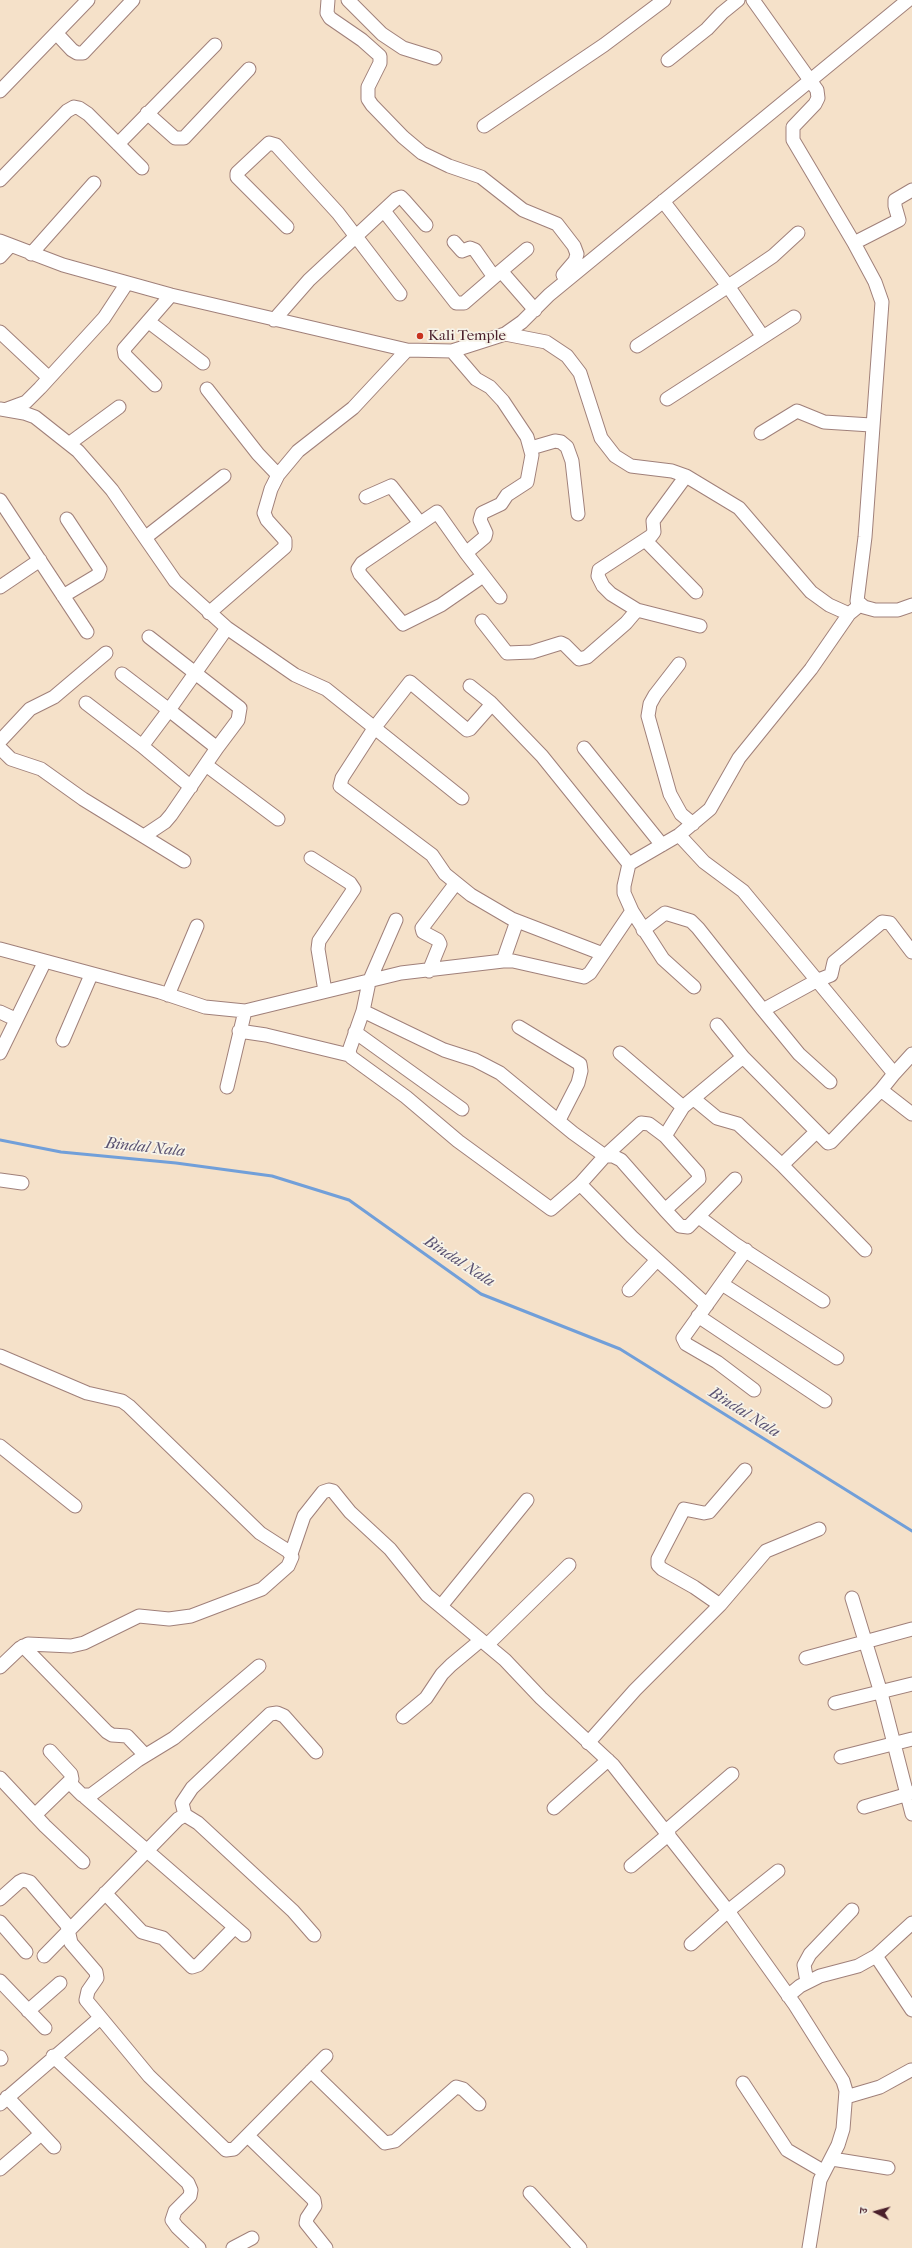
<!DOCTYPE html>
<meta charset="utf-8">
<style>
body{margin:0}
#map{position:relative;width:912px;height:2248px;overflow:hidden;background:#f5e1c9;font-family:"IM FELL French Canon","Noto Serif Devanagari",serif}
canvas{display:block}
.north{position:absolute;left:856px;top:2192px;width:40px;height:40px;-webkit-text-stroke:3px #f7f3e8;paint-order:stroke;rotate:276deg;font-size:11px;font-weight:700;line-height:16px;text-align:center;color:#4a1f2b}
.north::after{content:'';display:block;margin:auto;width:14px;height:18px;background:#4a1f2b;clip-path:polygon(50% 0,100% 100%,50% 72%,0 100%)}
</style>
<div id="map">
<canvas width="912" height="2248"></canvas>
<div class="north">उ</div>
</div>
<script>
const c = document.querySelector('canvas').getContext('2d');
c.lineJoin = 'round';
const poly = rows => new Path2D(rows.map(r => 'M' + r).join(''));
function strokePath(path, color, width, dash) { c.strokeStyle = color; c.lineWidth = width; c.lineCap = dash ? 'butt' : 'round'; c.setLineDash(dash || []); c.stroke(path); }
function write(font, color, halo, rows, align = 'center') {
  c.font = font + ' "IM FELL French Canon",serif'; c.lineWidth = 3.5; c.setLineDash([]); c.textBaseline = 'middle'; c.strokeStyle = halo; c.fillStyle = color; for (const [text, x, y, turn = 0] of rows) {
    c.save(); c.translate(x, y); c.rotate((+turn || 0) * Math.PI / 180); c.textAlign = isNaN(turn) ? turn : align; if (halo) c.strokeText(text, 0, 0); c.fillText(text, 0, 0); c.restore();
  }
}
const stream = poly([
 [0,1140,61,1152,176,1163,272,1176,349,1200,481,1294,620,1349,912,1531]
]);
const minor = poly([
 [328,0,327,13,330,18,362,40,380,56,380,63,368,87,368,99,372,105,403,137,422,153,449,166,481,177,523,210,557,224,574,246,577,254,575,261,563,275],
 [348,0,382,34,403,48,435,58],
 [753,0,817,90,818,98,815,104,793,127,793,140,854,243,875,282,882,302,865,537,857,601,864,607,875,610,898,610,912,605],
 [57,34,72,50,77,53,83,53,133,0],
 [668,60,707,29,722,13,738,0],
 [0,91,88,0],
 [147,113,175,138,184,138,249,69],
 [484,126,604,45,664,0],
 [118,144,215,45],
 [0,180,67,111,74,107,79,108,88,114,142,168],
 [663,201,728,286,763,337],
 [384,211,456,303,464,303,501,271,535,310],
 [287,227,237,177,237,173,269,143,276,145,338,213,400,294],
 [0,241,63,265,171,295,407,350,452,351,505,334,522,322,549,295,908,0],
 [454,242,462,251,470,248,475,250,494,277],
 [854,243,899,220,895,206,895,200,912,190],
 [31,254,94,183],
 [0,257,10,246],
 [501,271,527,249],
 [274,320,309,280,396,199,401,197,404,200,426,225],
 [149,322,203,363],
 [0,332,49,378],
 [637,346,739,279,773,256,798,233],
 [452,351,476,379,490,387,503,401,527,437,532,455,527,482,507,495,501,504,482,513,480,520,486,533,485,537,466,553],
 [155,385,125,355,124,349,171,295],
 [207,389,258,454,278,475],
 [667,399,794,317],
 [0,409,24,413,35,417,78,451,112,490,175,581,227,628,169,710,122,674],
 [7,409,26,402,40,388,104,318,127,283],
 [761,433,797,411,824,422,871,425],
 [70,443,119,407],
 [531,448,555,441,561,442,567,447,572,461,578,514],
 [686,476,739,508,811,592,829,605,849,614],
 [366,497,391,486,420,523],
 [0,500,87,632],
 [146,537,224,476],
 [646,541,696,592],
 [483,576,441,605,403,624,360,574,358,569,362,563,437,512,466,553,500,597],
 [0,587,40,560],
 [63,596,98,575,100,569,67,519],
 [637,610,700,626],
 [209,613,285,547,285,540,267,520,264,513,271,489,278,475,298,451,353,408,407,350],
 [482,621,507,653,532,652,561,643,565,645,579,659,587,657,626,623,637,610,611,594,603,586,598,576,599,570,651,536,654,532,653,521,686,476,672,471,631,466,615,456,601,438,580,373,567,356,546,342,505,334],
 [227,628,295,675,326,689,462,798],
 [149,637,240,708,238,720,217,748],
 [679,664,655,695,650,704,648,716,670,794,681,814,693,824],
 [470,686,490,702,542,756,629,864],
 [86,703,142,746,169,710,217,748,171,815,165,822,144,836],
 [492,704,470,729,467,730,410,682,375,727,342,778,340,786,432,855,445,874,471,895,512,919,603,954],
 [0,741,30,709,54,697,106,653],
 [142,746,191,787],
 [0,748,11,759,41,769,83,799,184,861],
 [584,748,662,845],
 [206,765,278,819],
 [679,835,704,862,743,891,892,1071,893,1075,881,1090,831,1142,828,1143,743,1057,717,1025],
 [311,858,350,883,354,889,319,941,318,949,325,991],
 [632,911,624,893,624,886,629,864,679,835,710,809,739,758,811,669,849,614,860,605],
 [396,920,369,982,363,1011,349,1051,351,1057,406,1097,458,1141,551,1209,580,1184,605,1156,641,1123,649,1124,665,1136],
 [643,930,665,913,691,921,698,928,763,1010,816,981,831,975,834,962,882,922,890,923,912,952],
 [0,949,160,992,205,1007,245,1011,401,973,503,961,513,961,584,977,590,973,632,911,663,959,694,987],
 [503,961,517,921],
 [429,971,440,944,438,940,423,932,422,928,456,883],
 [168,995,197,926],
 [763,1010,799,1054,830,1082],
 [363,1011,444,1050,475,1060,500,1073,573,1133,605,1156,613,1156,621,1160,665,1210,699,1179,698,1173,665,1136,683,1107,743,1057],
 [0,1012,15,1019],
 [519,1027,580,1064,581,1071,578,1083,559,1120],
 [239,1031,266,1035,349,1055],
 [355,1032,462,1109],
 [63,1040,91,975],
 [0,1053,45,961],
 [620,1053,683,1107],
 [893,1075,912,1054],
 [227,1087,245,1011],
 [881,1090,912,1114],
 [694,1099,717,1118,738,1124,782,1165,865,1250],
 [782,1165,816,1132],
 [0,1180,22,1183],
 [580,1184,632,1237,707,1305],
 [665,1210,680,1226,688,1227,735,1179],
 [699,1217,735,1244,823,1301],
 [746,1250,683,1338,686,1344,717,1362,754,1390],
 [722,1284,837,1358],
 [629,1290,657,1260],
 [698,1316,825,1401],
 [0,1356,87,1393,122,1401,129,1406,260,1533,288,1551,292,1557,288,1566,262,1589,191,1616,169,1619,139,1616,84,1643,71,1646,28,1644,20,1648,0,1667],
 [0,1446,75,1506],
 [291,1554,304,1516,323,1492,329,1490,333,1491,350,1512,390,1549,427,1595,505,1660,541,1698,613,1765,728,1911,795,2005,843,2081,846,2091,843,2129,838,2145,820,2180,809,2248],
 [852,1598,881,1693,912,1814],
 [720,1605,694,1587,662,1569,658,1565,658,1559,684,1509,704,1513,709,1512,745,1470],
 [441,1606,527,1500],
 [487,1645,569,1565],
 [23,1646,107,1732,112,1735,127,1736,145,1755],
 [806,1658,912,1629],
 [835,1703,912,1684],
 [403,1717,426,1698,442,1674,451,1665,481,1640],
 [588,1743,635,1690,720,1605,766,1551,819,1529],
 [841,1757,912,1739],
 [0,1778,45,1826,83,1862],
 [70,1783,82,1795,91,1795,138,1760,174,1738,259,1666],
 [85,1797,244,1935],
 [864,1807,912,1793],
 [554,1808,608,1760],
 [35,1815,72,1779,71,1774,50,1751],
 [185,1815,182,1803,192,1788,270,1714,277,1713,284,1716,316,1752],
 [666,1831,732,1774],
 [631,1866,669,1834],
 [105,1893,142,1932,163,1938,192,1967,198,1965,235,1927],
 [0,1899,19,1882,23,1880,30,1882,67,1925,71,1943,96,1972,97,1978,88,1991,86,2000,149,2076,226,2150,234,2149,239,2144,326,2056],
 [0,1922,26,1952],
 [691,1944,728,1911,778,1871],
 [44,1956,178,1819,185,1815,198,1823,293,1911,314,1935],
 [876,1956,912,2010],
 [0,1981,45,2028],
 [807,1982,804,1965,810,1954,852,1910],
 [788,1996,800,1986,820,1976,858,1966,876,1956,912,1923],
 [28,2011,60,1983],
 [53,2056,188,2183,191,2190,190,2196,175,2211,172,2220,177,2227,199,2248],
 [0,2057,1,2059],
 [311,2071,385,2143,395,2141,456,2087,463,2089,479,2104],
 [743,2083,787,2150,823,2171],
 [7,2097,54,2147],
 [846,2097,880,2087,911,2070],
 [0,2104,100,2018],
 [248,2136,314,2200,315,2206,307,2218,306,2223,326,2248],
 [832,2159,888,2168],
 [0,2169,41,2134],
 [530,2193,580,2248],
 [233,2248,252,2238]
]);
const markers = [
 [420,336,4,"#c8321e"]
];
const poiNames = [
 ["Kali Temple",428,336]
];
const waterNames = [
 ["Bindal Nala",145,1148,6],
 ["Bindal Nala",459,1262,33],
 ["Bindal Nala",744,1413,32]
];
strokePath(stream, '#719fd9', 3);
strokePath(minor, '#a0807a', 15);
strokePath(minor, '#fff', 13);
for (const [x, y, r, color] of markers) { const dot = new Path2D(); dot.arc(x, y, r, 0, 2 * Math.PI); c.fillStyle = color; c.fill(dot); strokePath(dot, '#f7f3e8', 1.5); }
write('15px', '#4a1f2b', '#f7f3e8', poiNames, 'left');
write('italic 16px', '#5a5271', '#f7f3e8', waterNames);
</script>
